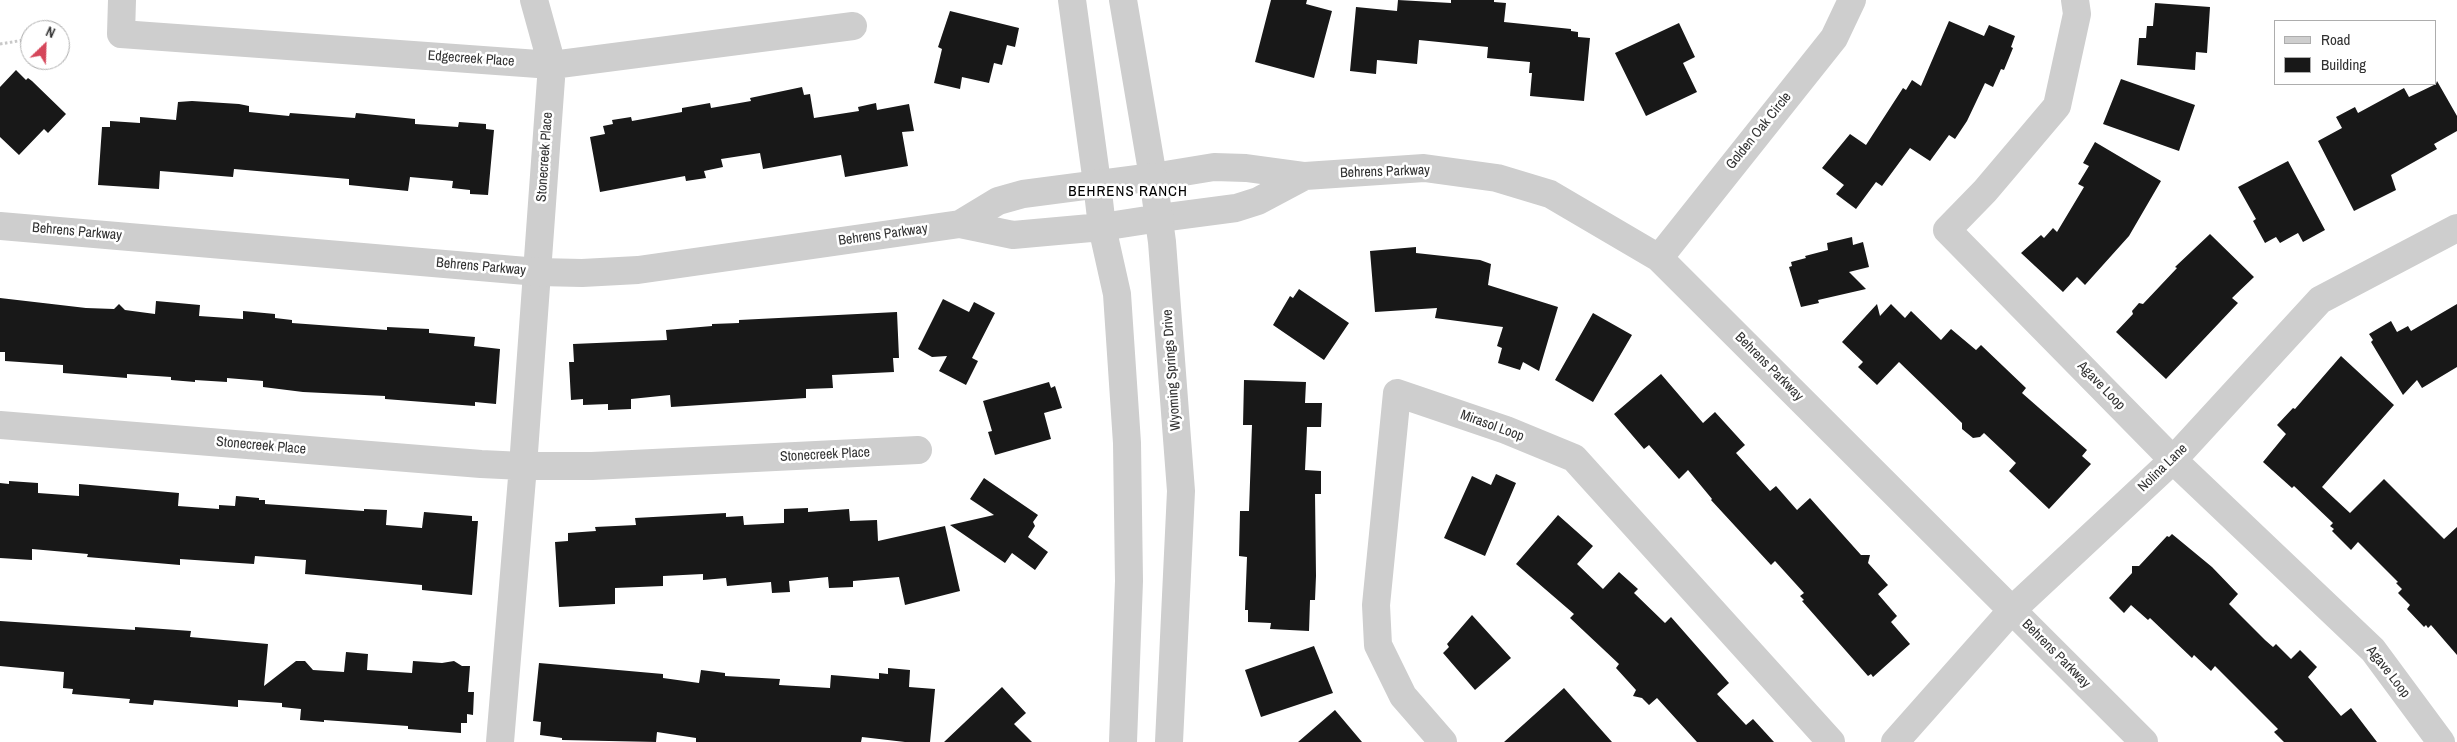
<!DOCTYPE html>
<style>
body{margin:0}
#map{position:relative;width:2457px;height:742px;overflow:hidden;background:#fff;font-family:"Archivo Narrow",sans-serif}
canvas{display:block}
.legend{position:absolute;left:2274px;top:20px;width:162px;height:65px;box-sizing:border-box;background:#fff;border:1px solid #adadad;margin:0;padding:6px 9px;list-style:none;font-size:15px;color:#313131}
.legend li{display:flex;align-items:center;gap:10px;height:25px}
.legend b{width:25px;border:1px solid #adadad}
.north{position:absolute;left:20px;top:20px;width:50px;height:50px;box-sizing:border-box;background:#fff;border:1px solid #adadad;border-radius:50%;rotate:24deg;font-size:14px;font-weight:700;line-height:20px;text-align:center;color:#313131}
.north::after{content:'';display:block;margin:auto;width:18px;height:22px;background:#d5465a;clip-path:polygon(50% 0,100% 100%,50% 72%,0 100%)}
</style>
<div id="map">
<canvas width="2457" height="742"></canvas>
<ul class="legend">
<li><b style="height:6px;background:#cecece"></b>Road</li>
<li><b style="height:14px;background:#181818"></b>Building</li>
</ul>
<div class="north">N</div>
</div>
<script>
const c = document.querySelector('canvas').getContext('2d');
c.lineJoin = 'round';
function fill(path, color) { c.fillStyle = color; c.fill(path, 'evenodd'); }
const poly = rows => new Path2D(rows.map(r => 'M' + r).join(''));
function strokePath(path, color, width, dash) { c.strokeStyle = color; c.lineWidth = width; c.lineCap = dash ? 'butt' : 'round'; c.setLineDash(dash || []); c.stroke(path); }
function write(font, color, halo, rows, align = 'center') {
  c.font = font + ' "Archivo Narrow",sans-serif'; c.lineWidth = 5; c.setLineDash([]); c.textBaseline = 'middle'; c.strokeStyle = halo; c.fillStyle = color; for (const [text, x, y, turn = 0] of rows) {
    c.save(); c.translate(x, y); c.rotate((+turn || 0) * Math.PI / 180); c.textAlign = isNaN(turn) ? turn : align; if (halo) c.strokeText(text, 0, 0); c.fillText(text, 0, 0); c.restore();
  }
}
const building = poly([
 [1271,0,1307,0,1306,4,1332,11,1314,78,1255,62],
 [1398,0,1451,3,1451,0,1494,0,1494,2,1506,3,1504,22,1571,29,1571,31,1578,32,1578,37,1590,38,1584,101,1530,96,1532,73,1529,73,1530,62,1487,58,1488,47,1419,40,1417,64,1377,60,1376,74,1350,71,1356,7,1397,11],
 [2155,3,2210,7,2207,53,2196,52,2195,70,2137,65,2139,38,2146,38,2147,26,2153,26],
 [950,11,1019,28,1015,47,1007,45,1002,65,994,63,989,83,962,77,960,89,934,83,942,49,938,47],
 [1949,21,1984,36,1989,25,2015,36,2011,47,2013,48,2004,70,2001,69,1993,87,1985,83,1967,121,1955,139,1949,135,1930,161,1910,148,1882,186,1876,182,1856,209,1836,194,1844,185,1822,168,1850,134,1866,145,1903,88,1906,90,1912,80,1921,86],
 [1679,23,1695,57,1683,63,1697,92,1646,116,1615,53],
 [16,70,26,80,28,78,32,81,66,114,48,133,44,129,19,155,0,137,0,87],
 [2121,79,2195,105,2179,151,2103,124],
 [2437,81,2457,116,2457,131,2434,144,2437,149,2391,175,2396,190,2354,211,2318,141,2342,128,2336,117,2355,107,2358,113,2404,88,2409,97,2436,84],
 [802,87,804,95,810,94,814,118,859,111,858,107,876,103,877,110,909,104,914,131,902,132,908,166,845,177,841,155,763,169,760,153,721,159,723,167,704,171,706,178,686,181,685,176,600,192,590,137,605,134,603,126,613,124,612,120,631,117,632,121,682,112,682,108,710,103,711,108,751,101,750,98],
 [192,101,239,104,249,106,249,112,289,116,290,113,355,118,356,113,415,119,415,124,458,127,459,122,486,124,486,129,494,130,488,195,470,194,470,190,452,188,453,181,410,177,408,191,349,185,349,179,234,169,233,177,160,171,159,189,98,185,102,127,110,127,110,121,140,123,140,117,176,120,178,102],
 [2095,142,2161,181,2129,236,2085,285,2077,277,2063,292,2021,253,2041,235,2044,238,2053,228,2057,232,2084,187,2078,184,2089,166,2083,163],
 [2288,161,2325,230,2303,242,2298,233,2280,243,2276,237,2265,243,2253,221,2256,219,2238,187],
 [2210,234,2254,277,2232,298,2238,303,2166,379,2116,332,2133,314,2132,311,2139,303,2143,304,2177,268,2175,267],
 [1852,237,1853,245,1863,242,1869,267,1849,272,1866,289,1818,300,1819,303,1801,307,1789,267,1792,266,1791,262,1806,258,1805,256,1828,250,1827,243],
 [1416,247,1416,253,1480,260,1491,264,1488,285,1558,307,1539,371,1523,362,1520,370,1498,363,1502,348,1497,346,1503,327,1435,318,1437,308,1375,312,1370,251],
 [1299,289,1349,323,1324,360,1273,325,1290,296,1293,298],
 [0,298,86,308,114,309,119,304,125,310,155,314,156,301,200,305,199,316,243,319,243,311,275,314,275,318,292,320,292,323,387,330,387,327,429,329,429,333,475,337,474,346,500,349,496,404,475,402,475,406,385,399,385,396,303,392,263,387,263,381,227,378,227,382,195,380,195,382,171,380,171,377,127,374,127,378,63,373,63,365,5,361,5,352,0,352],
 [943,299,969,312,974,302,995,313,972,358,978,361,966,385,939,371,947,356,932,357,918,349],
 [1877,304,1880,316,1891,304,1905,318,1911,311,1941,340,1951,329,1976,350,1981,345,2026,388,2022,393,2087,450,2082,456,2091,464,2049,509,2009,471,2016,463,1984,433,1980,437,1973,438,1962,429,1962,423,1899,362,1877,385,1858,367,1863,362,1842,342],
 [2457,304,2457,367,2422,388,2417,380,2403,395,2371,342,2373,340,2369,334,2391,321,2397,332,2408,326,2411,331],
 [897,312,899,358,893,358,894,372,832,375,833,388,806,389,806,398,671,407,670,395,631,399,631,409,608,410,608,404,583,405,583,399,571,400,569,362,574,362,573,344,667,340,666,330,712,326,712,324,739,323,739,320],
 [1593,313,1632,335,1593,402,1555,380],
 [2341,356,2394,405,2322,487,2350,513,2384,479,2444,539,2457,527,2457,655,2431,625,2428,628,2426,625,2424,627,2407,609,2410,605,2398,593,2402,589,2396,583,2398,582,2358,542,2351,550,2332,531,2334,529,2330,526,2333,523,2294,486,2292,488,2263,462,2286,434,2277,425,2293,408,2295,409],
 [1661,374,1703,423,1715,412,1745,445,1736,453,1770,491,1776,486,1797,510,1810,498,1861,555,1870,555,1868,563,1888,585,1878,594,1897,616,1891,622,1910,644,1873,677,1871,674,1868,676,1802,601,1804,600,1800,596,1804,593,1775,561,1771,565,1711,500,1712,499,1688,470,1679,479,1649,445,1644,449,1614,414],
 [1244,380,1306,382,1305,403,1322,403,1321,427,1307,427,1305,470,1321,471,1321,494,1315,494,1316,576,1315,600,1310,600,1309,631,1270,629,1271,623,1248,622,1248,610,1245,610,1247,557,1239,556,1240,511,1249,511,1252,425,1243,425],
 [1049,382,1051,388,1055,386,1062,408,1044,413,1051,439,995,455,988,432,992,431,983,401],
 [1496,474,1516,483,1485,556,1444,538,1472,476,1491,485],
 [984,478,1038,515,1033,522,1035,526,1028,537,1048,552,1035,570,1012,553,1005,563,950,525,994,515,970,499],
 [9,481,38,483,38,493,79,496,79,484,179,493,178,506,219,509,219,505,235,506,236,496,259,498,259,500,265,500,265,504,364,511,364,509,387,510,386,525,422,528,424,512,472,516,472,521,478,521,472,595,422,590,422,585,305,574,306,560,255,556,254,564,180,559,180,565,87,557,88,554,32,549,32,560,0,558,0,483,9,484],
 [808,508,808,512,849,509,850,521,877,520,878,541,945,526,960,591,905,605,899,577,853,581,853,587,829,588,828,577,789,581,790,592,772,593,771,582,727,586,726,578,703,580,703,574,663,576,663,586,615,588,615,604,559,607,555,542,568,541,568,533,596,531,595,527,636,525,635,518,726,513,726,517,743,516,744,525,784,523,784,509],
 [1558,515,1593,546,1577,564,1603,589,1619,572,1638,589,1634,593,1665,623,1671,617,1729,683,1717,694,1746,725,1753,719,1774,742,1697,742,1657,698,1649,705,1642,698,1633,696,1636,690,1616,668,1619,664,1570,618,1574,614,1516,564],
 [2172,534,2212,567,2238,594,2229,604,2265,640,2273,647,2276,644,2291,659,2300,650,2317,667,2308,677,2341,716,2351,708,2377,742,2284,742,2274,732,2278,729,2215,666,2211,671,2194,655,2192,658,2150,618,2148,620,2131,605,2124,613,2109,598,2132,573,2132,566,2139,566,2167,536,2169,537],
 [1472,615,1511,658,1475,690,1443,653,1449,647,1447,644],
 [0,621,135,630,135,627,191,631,190,637,268,644,264,686,296,661,305,661,313,670,344,672,346,652,368,654,367,670,412,673,413,661,442,663,454,661,462,666,470,666,468,692,474,692,473,715,467,714,467,723,461,723,461,733,408,729,408,726,324,720,324,722,300,720,301,709,282,707,282,703,238,700,238,707,154,700,153,705,129,703,130,699,72,694,73,689,63,688,64,672,0,666],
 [1314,646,1333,693,1261,717,1245,670],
 [539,663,663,674,663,678,699,683,701,670,725,673,725,676,780,679,779,685,830,688,831,675,879,679,879,673,888,674,888,668,910,670,909,687,935,689,930,742,905,742,862,737,861,742,696,742,696,738,657,732,656,742,562,740,562,738,540,735,541,722,533,721],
 [1002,687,1026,713,1014,724,1032,742,944,742],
 [1564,688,1612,742,1504,742],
 [1335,710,1362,742,1298,742]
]);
const path = poly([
 [60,39,64,39],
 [0,44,30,39]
]);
const minor = poly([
 [122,0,121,34,552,65,853,26],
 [1072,0,1097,183],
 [1123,0,1153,177,1214,167,1246,168,1305,176,1258,201,1236,208,1160,218],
 [2075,0,2077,14,2057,106,1985,191,1947,230,2173,460,2373,650,2441,742],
 [1305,176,1424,168,1497,178,1550,194,1659,258,2144,742],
 [1659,258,1834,38,1852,0],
 [0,425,481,464,523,466,592,466,918,450],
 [500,742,523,466,552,65,534,0],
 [1443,742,1403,696,1378,645,1376,605,1397,393,1506,430,1574,458,1831,742],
 [1895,742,2012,610,2173,460,2320,300,2457,228]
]);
const tertiary = poly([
 [1097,183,1102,227,1117,294,1127,443,1129,581,1123,742],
 [960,224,998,201,1023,194,1153,177,1162,242,1181,491,1169,742],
 [0,226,538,272,582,273,638,270,960,224,1013,235,1102,227,1160,218]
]);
const streetNames = [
 ["Edgecreek Place",471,59,4],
 ["Golden Oak Circle",1759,131,-51],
 ["Stonecreek Place",545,157,-86],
 ["Behrens Parkway",1385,172,-2],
 ["Behrens Parkway",77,232,5],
 ["Behrens Parkway",883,235,-8],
 ["Behrens Parkway",481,267,5],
 ["Behrens Parkway",1769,367,45],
 ["Wyoming Springs Drive",1172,370,-94],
 ["Agave Loop",2101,386,46],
 ["Mirasol Loop",1492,426,20],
 ["Stonecreek Place",261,446,5],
 ["Stonecreek Place",825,455,-3],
 ["Nolina Lane",2163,468,-44],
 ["Behrens Parkway",2056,654,45],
 ["Agave Loop",2388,672,52]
];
const neighbourhoodNames = [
 ["BEHRENS RANCH",1128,192]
];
fill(building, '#181818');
strokePath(path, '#c8c8c8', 3, [2.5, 2.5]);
strokePath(minor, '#cecece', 28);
strokePath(tertiary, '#cecece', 28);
write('14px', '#313131', '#fff', streetNames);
c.letterSpacing = '1px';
write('15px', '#000', '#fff', neighbourhoodNames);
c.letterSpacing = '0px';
</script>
